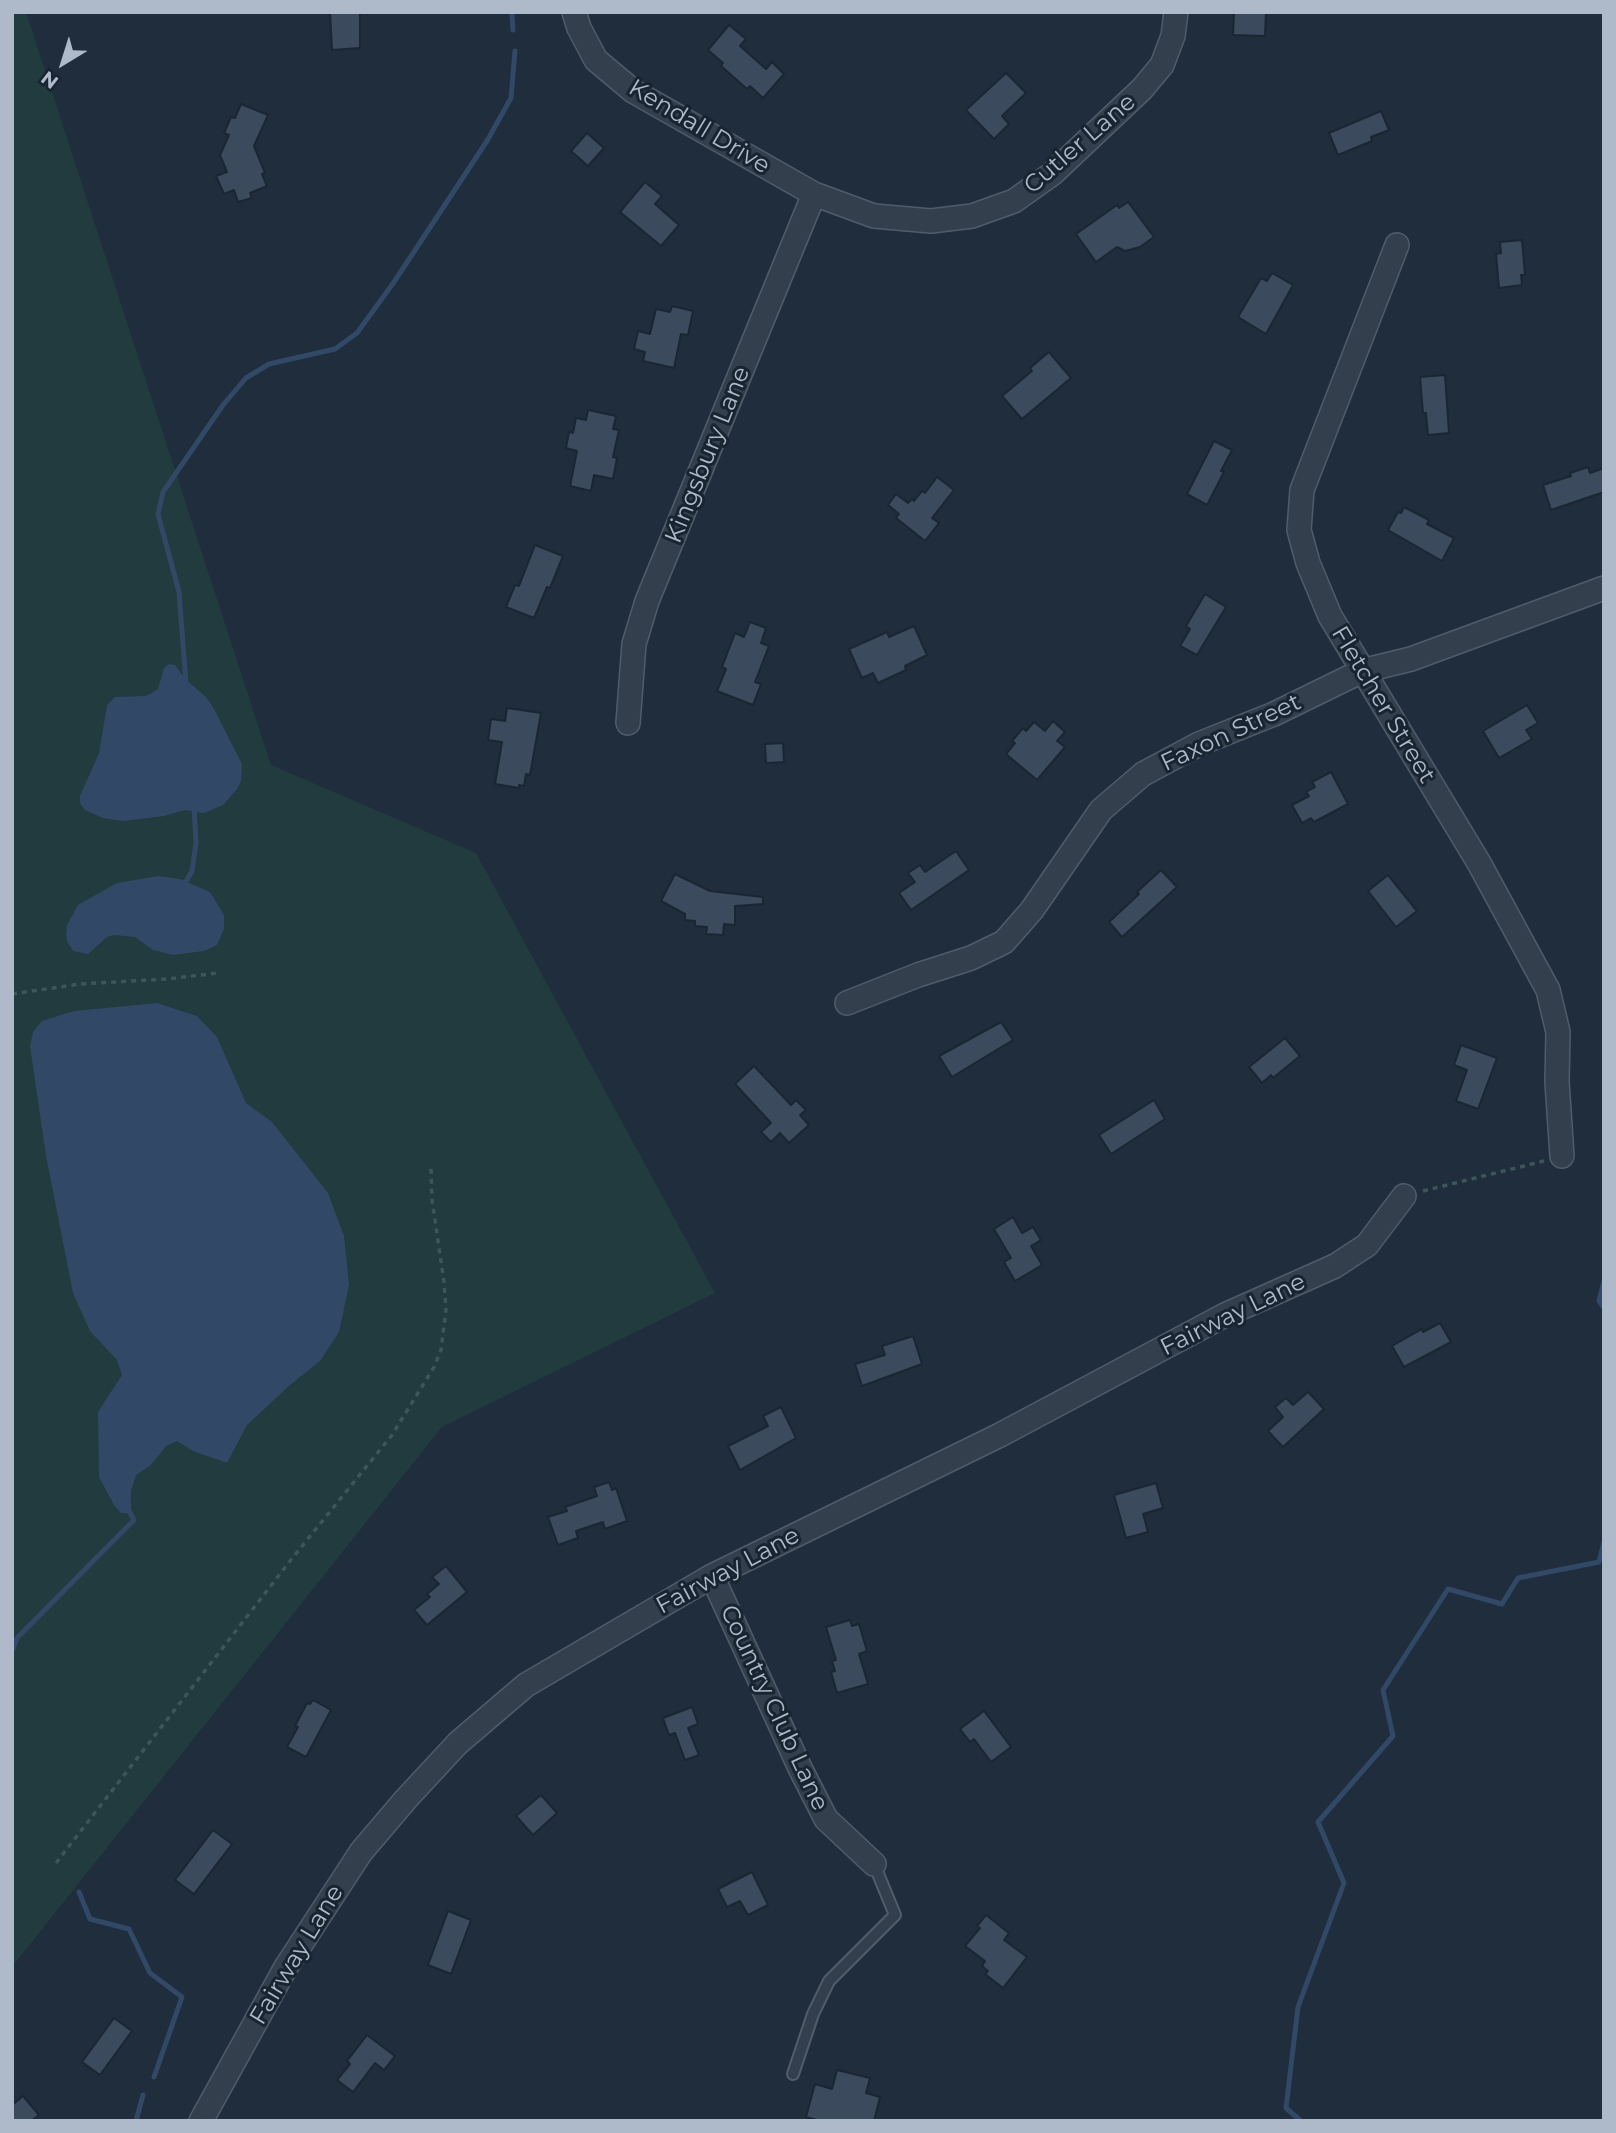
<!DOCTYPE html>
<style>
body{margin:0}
#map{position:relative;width:1616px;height:2133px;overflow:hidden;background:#1f2d3d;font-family:Montserrat,sans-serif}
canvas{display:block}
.frame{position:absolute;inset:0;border:14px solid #aeb9c9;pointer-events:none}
.north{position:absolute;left:28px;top:28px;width:70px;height:70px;-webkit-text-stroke:5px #192431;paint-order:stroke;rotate:218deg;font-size:19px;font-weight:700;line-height:28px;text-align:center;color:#aeb9c9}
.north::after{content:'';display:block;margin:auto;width:24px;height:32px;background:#aeb9c9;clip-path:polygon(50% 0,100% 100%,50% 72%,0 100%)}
</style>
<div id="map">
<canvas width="1616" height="2133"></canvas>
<div class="frame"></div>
<div class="north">N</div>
</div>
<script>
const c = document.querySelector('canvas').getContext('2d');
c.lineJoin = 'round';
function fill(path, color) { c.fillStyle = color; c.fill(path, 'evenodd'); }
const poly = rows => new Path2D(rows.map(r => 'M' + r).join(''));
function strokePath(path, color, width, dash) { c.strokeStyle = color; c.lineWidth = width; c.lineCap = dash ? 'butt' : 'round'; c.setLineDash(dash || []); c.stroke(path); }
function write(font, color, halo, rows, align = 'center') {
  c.font = font + ' Montserrat,sans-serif'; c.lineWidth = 6; c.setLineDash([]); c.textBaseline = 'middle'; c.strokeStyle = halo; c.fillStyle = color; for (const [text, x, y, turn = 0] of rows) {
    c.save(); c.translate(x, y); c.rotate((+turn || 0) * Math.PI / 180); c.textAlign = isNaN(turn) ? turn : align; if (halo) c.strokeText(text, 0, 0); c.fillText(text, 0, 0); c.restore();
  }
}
const green = poly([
 [12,12,26,12,271,765,476,853,715,1293,442,1427,12,1967]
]);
const water = poly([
 [169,664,175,665,185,679,206,697,214,709,242,764,241,781,237,789,223,805,204,813,185,810,164,816,123,821,103,818,85,810,80,803,80,796,99,753,107,705,115,697,145,696,152,693,158,689,164,668],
 [158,876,180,879,210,892,224,915,224,929,217,945,204,951,173,955,153,950,135,937,114,935,107,937,88,954,73,951,67,941,66,934,67,925,78,905,117,883],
 [157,1003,197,1016,217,1037,246,1103,272,1122,328,1193,344,1236,349,1285,339,1332,320,1361,290,1385,247,1425,227,1463,193,1451,177,1441,166,1446,151,1465,136,1475,131,1491,131,1514,121,1513,114,1505,99,1477,98,1412,122,1375,117,1360,90,1331,73,1293,46,1156,30,1046,33,1032,42,1021,74,1011]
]);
const stream = poly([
 [512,15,513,30],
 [186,684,179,592,158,514,163,492,223,405,246,378,269,364,335,349,357,333,394,282,487,141,511,98,515,51],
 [184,885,192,871,196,843,194,806],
 [1604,1281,1599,1301,1604,1308],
 [12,1651,17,1638,134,1520,128,1509],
 [79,1892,90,1919,129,1929,150,1973,182,1997,154,2077],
 [136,2121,143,2095],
 [1301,2121,1286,2108,1298,2007,1344,1883,1318,1822,1393,1736,1383,1690,1448,1589,1502,1604,1518,1578,1599,1562,1604,1542]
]);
const building = poly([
 [330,12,360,12,360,48,332,50,330,12],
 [1234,12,1266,12,1265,36,1233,35,1234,12],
 [729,25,746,39,740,46,766,69,772,62,784,74,763,98,750,86,747,89,721,66,723,63,708,50,729,25],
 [1006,73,1026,93,1002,116,1009,124,994,139,966,110,1006,73],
 [241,104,268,115,254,146,265,173,262,174,267,186,250,193,252,198,238,202,234,190,224,194,216,176,227,172,220,155,229,135,224,133,231,117,235,118,241,104],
 [1381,111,1389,130,1371,137,1372,141,1338,155,1329,133,1381,111],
 [587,133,604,148,588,166,571,151,587,133],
 [645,182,662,196,655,204,679,225,661,246,620,212,645,182],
 [1128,202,1154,237,1140,247,1125,251,1117,247,1096,262,1076,234,1117,205,1119,208,1128,202],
 [1522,240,1525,275,1521,275,1522,285,1499,288,1496,254,1501,253,1500,242,1522,240],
 [1272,273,1293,285,1266,334,1238,317,1261,278,1267,281,1272,273],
 [672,306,693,311,688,335,681,334,674,368,643,361,645,352,634,349,638,331,650,334,656,309,670,312,672,306],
 [1049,352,1071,378,1022,419,1002,396,1032,371,1030,368,1049,352],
 [1445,375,1449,433,1428,435,1426,413,1423,413,1420,377,1445,375],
 [588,410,616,416,613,429,619,430,613,457,617,458,613,479,594,475,591,491,570,486,577,451,566,448,569,432,573,433,576,418,586,420,588,410],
 [1214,441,1232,450,1221,471,1224,472,1207,505,1187,494,1214,441],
 [1588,467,1590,473,1604,468,1604,492,1551,510,1543,485,1571,476,1570,473,1588,467],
 [937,477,954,490,932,518,939,523,925,541,896,518,899,514,888,505,896,494,908,503,912,499,914,501,922,491,925,493,937,477],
 [1404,507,1429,520,1427,524,1454,538,1442,561,1388,530,1398,512,1401,513,1404,507],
 [535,545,563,556,550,588,547,587,534,618,506,607,515,585,519,586,535,545],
 [1205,594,1226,607,1197,655,1180,646,1190,629,1186,626,1205,594],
 [750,622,766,628,761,643,769,646,755,682,761,684,753,705,717,691,726,669,722,667,735,633,744,637,750,622],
 [914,626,927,655,905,666,906,670,878,683,873,673,862,678,849,649,887,632,889,637,914,626],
 [1527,705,1538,723,1526,730,1532,739,1499,758,1483,731,1527,705],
 [507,708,541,713,530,775,526,774,524,786,519,785,519,788,495,784,502,742,488,740,491,719,505,721,507,708],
 [1053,721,1065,732,1057,741,1065,747,1037,780,1006,754,1015,743,1012,741,1023,728,1026,731,1034,722,1045,731,1053,721],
 [783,743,784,762,766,763,765,744,783,743],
 [1331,772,1348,804,1314,822,1311,818,1302,823,1292,805,1309,796,1306,792,1315,787,1312,782,1331,772],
 [956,851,969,870,911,910,899,893,915,882,908,873,920,865,925,872,956,851],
 [1161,870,1177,887,1122,937,1109,922,1139,894,1137,892,1161,870],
 [675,874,710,891,763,897,763,904,735,906,735,925,724,924,723,935,706,934,707,927,695,926,695,921,685,920,685,914,661,901,675,874],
 [1388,875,1417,911,1396,927,1368,891,1388,875],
 [1001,1022,1013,1040,952,1077,939,1056,1001,1022],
 [1285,1038,1300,1056,1273,1078,1271,1075,1262,1083,1249,1067,1285,1038],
 [1461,1045,1497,1058,1478,1109,1456,1101,1467,1070,1454,1065,1461,1045],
 [754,1066,791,1105,796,1100,806,1110,800,1115,809,1125,789,1143,780,1133,771,1142,761,1132,771,1123,735,1084,754,1066],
 [1154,1100,1165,1119,1111,1154,1099,1135,1154,1100],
 [1013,1217,1022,1233,1033,1227,1041,1240,1031,1246,1042,1265,1015,1281,1004,1262,1011,1258,994,1229,1013,1217],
 [1440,1323,1451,1342,1404,1367,1392,1346,1422,1329,1423,1332,1440,1323],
 [913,1336,922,1364,862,1386,855,1364,885,1355,882,1346,913,1336],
 [1308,1392,1324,1409,1283,1447,1268,1431,1283,1417,1275,1407,1286,1398,1293,1405,1308,1392],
 [781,1407,796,1438,740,1470,728,1446,768,1426,763,1416,781,1407],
 [609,1482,612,1490,616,1488,627,1521,605,1529,603,1522,576,1531,578,1538,558,1545,548,1517,567,1511,565,1507,597,1496,594,1487,609,1482],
 [1156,1483,1163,1508,1143,1514,1148,1532,1126,1538,1114,1495,1156,1483],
 [446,1566,467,1592,427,1625,414,1610,430,1597,427,1594,439,1584,432,1577,446,1566],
 [850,1620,852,1626,859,1624,867,1651,859,1654,868,1684,837,1693,831,1672,835,1671,832,1661,836,1660,826,1627,850,1620],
 [313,1700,331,1710,306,1757,287,1747,298,1727,295,1726,307,1703,310,1704,313,1700],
 [692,1707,698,1724,688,1728,699,1755,685,1760,675,1733,669,1735,663,1718,692,1707],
 [984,1711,1011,1747,991,1762,974,1739,970,1742,960,1729,984,1711],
 [541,1795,557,1813,533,1835,516,1816,541,1795],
 [213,1830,232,1844,194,1894,175,1880,213,1830],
 [752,1872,768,1905,748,1915,740,1901,727,1907,718,1889,752,1872],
 [448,1911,471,1920,451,1974,428,1965,448,1911],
 [986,1915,1009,1933,1004,1940,1027,1957,1003,1988,985,1974,988,1971,982,1966,985,1961,965,1946,980,1928,977,1926,986,1915],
 [114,2018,132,2031,100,2075,82,2062,114,2018],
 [367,2035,395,2056,384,2070,375,2063,353,2092,337,2080,350,2064,347,2061,367,2035],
 [837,2070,870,2078,866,2093,880,2097,874,2121,821,2121,806,2117,815,2084,832,2089,837,2070],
 [23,2096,39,2115,31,2121,12,2121,12,2105,23,2096]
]);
const path = poly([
 [12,994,80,984,167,979,218,973],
 [1423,1191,1544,1161],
 [56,1863,290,1561,392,1435,434,1367,441,1350,446,1310,444,1282,432,1200,431,1167]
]);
const lane = poly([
 [793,2074,813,2014,829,1981,895,1915,874,1864]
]);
const street = poly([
 [574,12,579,28,596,60,633,91,814,194,874,216,931,221,972,216,1014,201,1052,174,1142,89,1162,65,1173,36,1176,12],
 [1397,245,1302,490,1299,530,1308,563,1330,616,1479,863,1548,990,1558,1032,1557,1082,1562,1156],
 [628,723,634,644,647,601,814,194],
 [847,1003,918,975,971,958,1004,942,1032,910,1101,810,1143,774,1199,744,1274,714,1362,671,1411,659,1604,588],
 [712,1576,800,1768,826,1819,874,1864],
 [201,2121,286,1967,361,1852,406,1799,458,1743,526,1685,712,1576,1000,1435,1225,1315,1335,1266,1367,1245,1404,1196]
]);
const streetNames = [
 ["Kendall Drive",699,127,31],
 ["Cutler Lane",1080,144,-41],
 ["Kingsbury Lane",708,455,-68],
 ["Fletcher Street",1383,705,59],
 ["Faxon Street",1231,733,-25],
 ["Fairway Lane",1233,1315,-26],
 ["Fairway Lane",728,1571,-28],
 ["Country Club Lane",774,1708,65],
 ["Fairway Lane",297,1955,-59]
];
fill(green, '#213b3e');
fill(water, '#314966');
strokePath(stream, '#314966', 5);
fill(building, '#3b4b5d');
strokePath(building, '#1b2633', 2);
strokePath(lane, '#515c6a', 14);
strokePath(street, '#515c6a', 26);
strokePath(path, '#3c5758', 3.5, [5, 5]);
strokePath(lane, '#333f4d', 10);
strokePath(street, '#333f4d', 23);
write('24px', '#aeb9c9', '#192431', streetNames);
</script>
